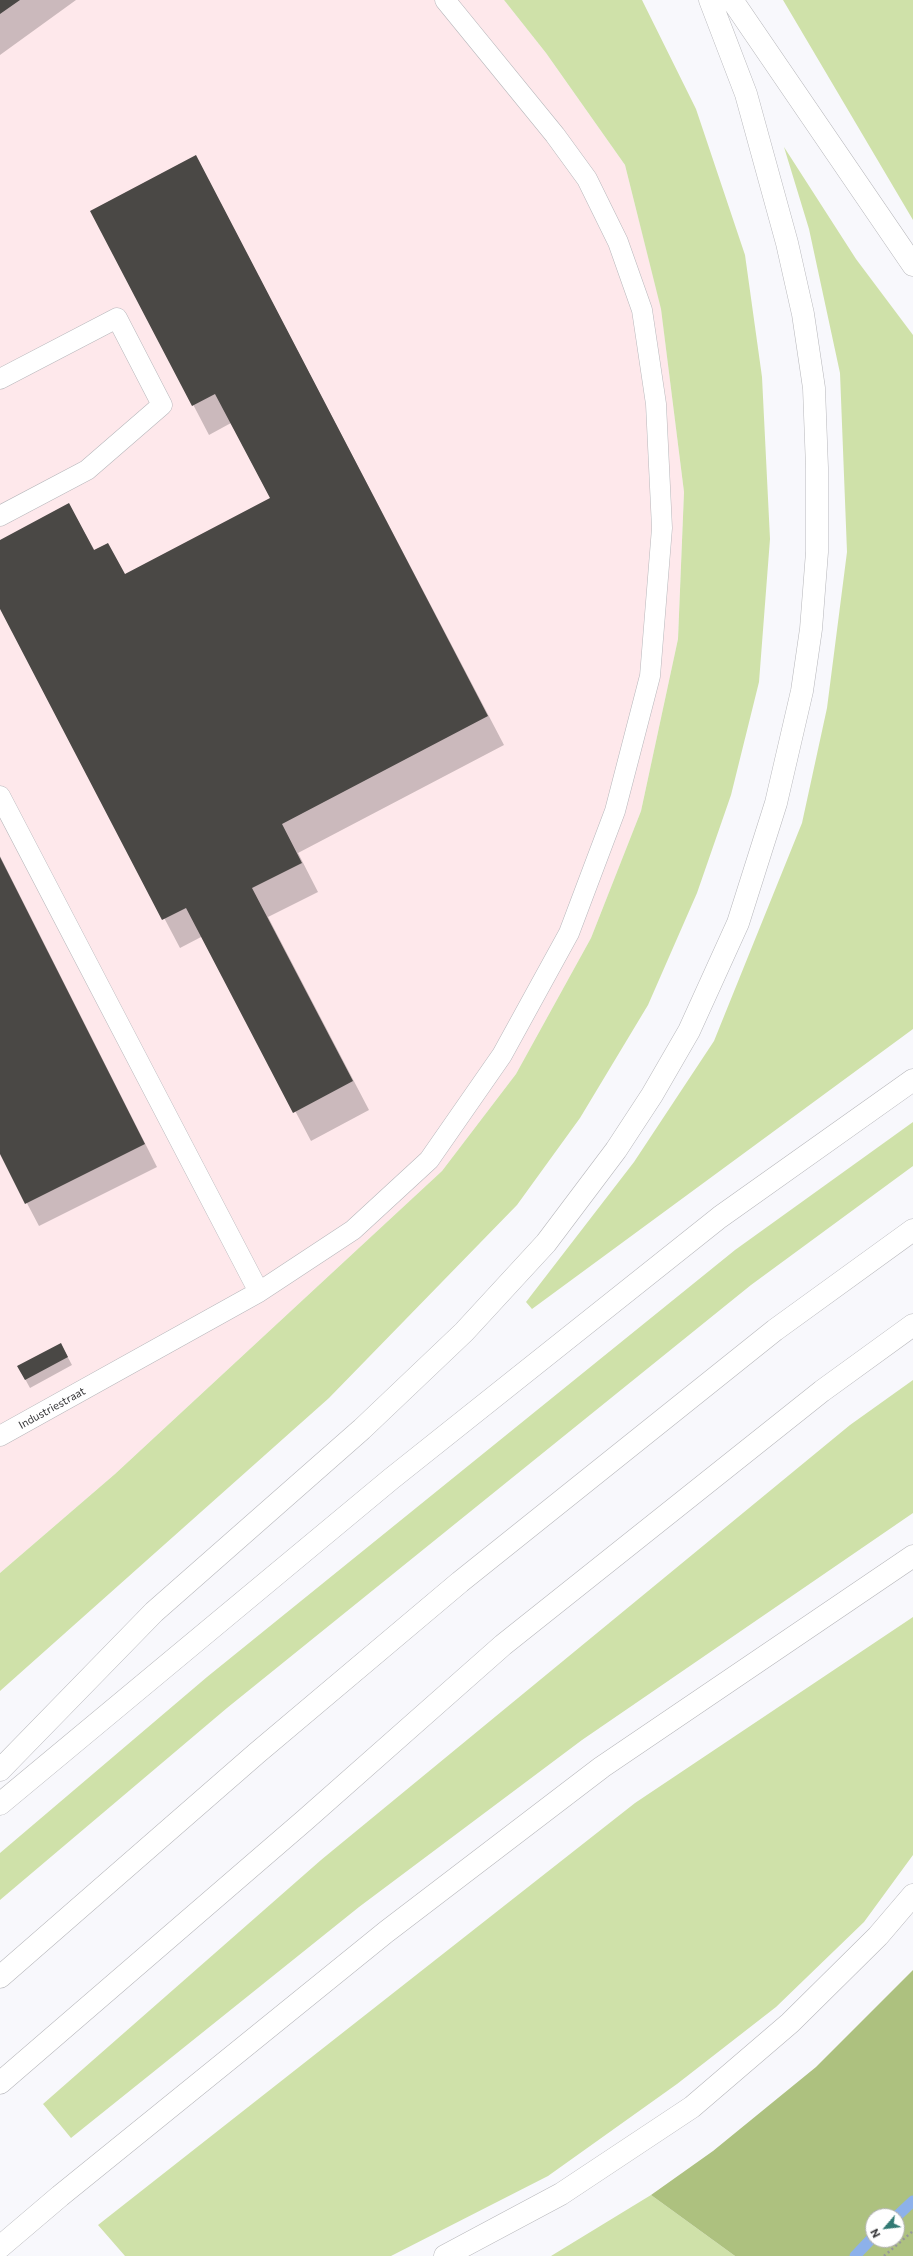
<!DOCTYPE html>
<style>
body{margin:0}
#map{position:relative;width:913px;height:2256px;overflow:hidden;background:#f8f8fc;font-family:Commissioner,sans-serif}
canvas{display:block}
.north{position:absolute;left:865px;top:2208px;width:40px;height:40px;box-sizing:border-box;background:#fff;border:1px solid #afafb0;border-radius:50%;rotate:242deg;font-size:11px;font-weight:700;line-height:16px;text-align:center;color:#373739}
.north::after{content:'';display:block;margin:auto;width:14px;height:18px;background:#327a74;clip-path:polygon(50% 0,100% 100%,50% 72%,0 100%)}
</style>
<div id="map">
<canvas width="913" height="2256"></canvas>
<div class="north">N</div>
</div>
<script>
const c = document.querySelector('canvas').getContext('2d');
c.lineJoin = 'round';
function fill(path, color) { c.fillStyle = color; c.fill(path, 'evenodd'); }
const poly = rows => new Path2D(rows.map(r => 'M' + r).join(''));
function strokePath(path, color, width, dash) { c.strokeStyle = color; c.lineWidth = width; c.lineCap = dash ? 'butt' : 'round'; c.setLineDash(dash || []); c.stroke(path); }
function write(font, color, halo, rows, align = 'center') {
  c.font = font + ' Commissioner,sans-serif'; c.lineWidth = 4; c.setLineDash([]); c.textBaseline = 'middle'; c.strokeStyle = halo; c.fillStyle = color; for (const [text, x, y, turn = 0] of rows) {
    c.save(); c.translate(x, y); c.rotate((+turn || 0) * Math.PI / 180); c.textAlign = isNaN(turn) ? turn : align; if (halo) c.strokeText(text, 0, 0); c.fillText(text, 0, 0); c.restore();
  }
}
const industrial = poly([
 [0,0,504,0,546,53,625,165,661,308,684,492,678,639,641,811,591,938,516,1074,442,1171,115,1474,0,1573]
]);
const green = poly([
 [504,0,642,0,696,109,745,255,762,377,770,539,759,682,731,795,697,893,648,1005,580,1118,517,1205,329,1398,0,1691,0,1573,115,1474,442,1171,516,1074,591,938,641,811,678,639,684,492,661,309,625,165,546,53],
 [783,0,913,0,913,220],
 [784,147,856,259,913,335,913,1029,532,1309,526,1302,634,1162,714,1041,802,823,827,708,847,552,840,373,809,229],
 [913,1122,913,1166,751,1285,227,1708,0,1900,0,1853,207,1677,735,1250],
 [913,1380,913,1513,582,1740,359,1907,71,2138,43,2104,321,1860,850,1425],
 [913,1617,913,1855,864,1922,776,2007,677,2084,548,2176,391,2256,125,2256,98,2225,635,1803],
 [651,2195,735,2256,551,2256]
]);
const forest = poly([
 [913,1970,913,2256,735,2256,651,2195,713,2151,816,2067],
 [873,2216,897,2216,897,2240,873,2240]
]);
const shadow = poly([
 [0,0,76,0,0,55],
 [196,157,504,745,298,853,318,892,268,917,369,1110,311,1141,203,936,180,948,0,607,0,541,68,504,95,551,125,575,271,499,231,423,209,435,92,211],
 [0,856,157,1167,39,1226,0,1152],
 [65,1352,72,1365,30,1388,18,1366]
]);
const stream = poly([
 [897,2216,913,2201],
 [855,2256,873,2237]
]);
const building = poly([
 [0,0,20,0,0,14],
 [196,155,488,716,282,824,302,863,252,888,353,1081,293,1113,186,908,162,920,0,609,0,540,69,503,94,550,108,543,125,574,270,498,215,394,192,406,90,211],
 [0,857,145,1144,25,1204,0,1154],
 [61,1343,68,1357,25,1380,17,1366]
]);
const path = poly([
 [884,2256,913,2231]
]);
const lane = poly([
 [0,379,117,318,162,405,87,470,0,516],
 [0,796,259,1292],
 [0,1436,259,1292,353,1230,429,1160,502,1055,569,933,615,811,650,676,662,528,656,404,642,310,618,242,587,179,555,135,445,0]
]);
const highway = poly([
 [732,0,913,265],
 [0,1770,154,1612,362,1429,464,1332,546,1243,616,1150,652,1095,689,1031,738,923,776,803,802,691,811,629,817,552,817,468,814,388,803,314,787,243,746,94,710,0],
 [0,1804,391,1479,720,1217,913,1080],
 [0,1977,257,1753,460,1582,775,1330,913,1230],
 [0,2083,305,1820,503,1645,822,1391,913,1325],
 [0,2247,60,2196,386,1932,602,1767,913,1556],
 [445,2256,561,2194,692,2107,790,2023,878,1936,913,1895]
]);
const streetNames = [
 ["Industriestraat",52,1408,-29]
];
fill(industrial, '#fee8eb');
fill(green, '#cfe1a9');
fill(forest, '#adc17f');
fill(shadow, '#0003');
strokePath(stream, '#8db1ea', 11);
fill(building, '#4a4845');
strokePath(lane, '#b7b7bb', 21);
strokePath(highway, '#b7b7bb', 23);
strokePath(path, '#969699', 2.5, [2, 3]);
strokePath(lane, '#fff', 20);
strokePath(highway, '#fff', 22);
write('11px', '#373739', '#fff', streetNames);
</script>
